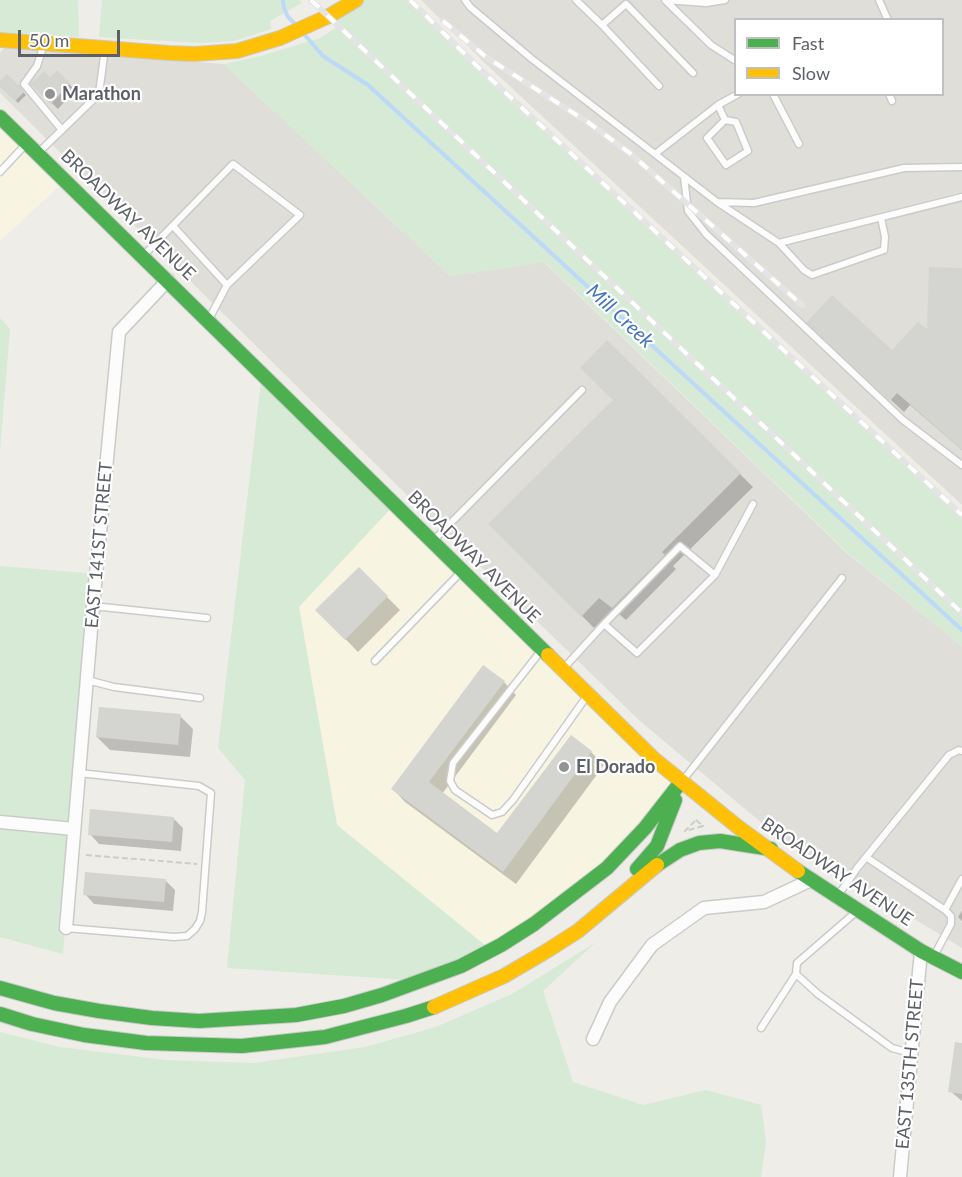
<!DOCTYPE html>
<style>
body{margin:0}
#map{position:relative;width:962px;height:1177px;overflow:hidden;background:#eeede8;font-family:Lato,sans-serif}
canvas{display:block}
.legend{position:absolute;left:734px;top:18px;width:210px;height:78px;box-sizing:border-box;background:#fff;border:2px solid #bec0c2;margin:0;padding:8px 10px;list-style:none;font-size:18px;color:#5d6167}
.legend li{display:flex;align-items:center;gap:12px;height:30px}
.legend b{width:30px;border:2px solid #bec0c2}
.scale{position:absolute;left:18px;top:30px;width:102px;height:27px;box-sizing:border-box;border:3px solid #5d6167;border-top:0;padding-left:8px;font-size:18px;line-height:21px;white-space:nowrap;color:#5d6167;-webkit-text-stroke:4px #fff;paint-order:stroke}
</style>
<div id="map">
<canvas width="962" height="1177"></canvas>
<ul class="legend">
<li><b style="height:8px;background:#4caf50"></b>Fast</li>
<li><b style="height:8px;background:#ffc107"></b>Slow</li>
</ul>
<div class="scale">50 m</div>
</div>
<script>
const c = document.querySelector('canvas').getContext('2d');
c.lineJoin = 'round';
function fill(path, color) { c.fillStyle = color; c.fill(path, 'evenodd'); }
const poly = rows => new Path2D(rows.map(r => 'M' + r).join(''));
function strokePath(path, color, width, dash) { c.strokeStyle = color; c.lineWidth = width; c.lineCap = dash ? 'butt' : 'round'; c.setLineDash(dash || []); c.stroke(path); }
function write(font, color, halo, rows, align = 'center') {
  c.font = font + ' Lato,sans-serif'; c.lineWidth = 4.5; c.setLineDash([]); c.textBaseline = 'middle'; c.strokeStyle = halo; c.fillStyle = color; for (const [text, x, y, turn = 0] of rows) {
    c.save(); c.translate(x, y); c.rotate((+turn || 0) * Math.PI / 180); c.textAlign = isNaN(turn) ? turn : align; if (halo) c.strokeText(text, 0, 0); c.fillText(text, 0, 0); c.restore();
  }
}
const commercial = poly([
 [0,118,66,180,0,241],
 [395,504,681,782,645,828,491,950,337,825,299,606]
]);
const industrial = poly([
 [421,0,962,0,962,505,488,66],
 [736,20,942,20,942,94,736,94],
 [5,47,224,64,450,276,544,262,848,554,962,646,962,948,775,834,640,721,414,502,0,93,0,53]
]);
const green = poly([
 [0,0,78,0,79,37,0,32],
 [102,0,299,0,302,3,270,21,271,29,234,41,201,43,99,37],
 [356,0,410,0,479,68,618,197,962,515,962,646,849,554,545,262,450,276,224,64,261,56,320,38,339,26,329,16],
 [0,318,10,329,0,450],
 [262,373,395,504,299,607,337,825,491,950,423,981,227,968,245,780,218,748],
 [0,566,96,574,63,954,0,937],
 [595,943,543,991,573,1082,643,1105,706,1090,761,1105,766,1142,761,1177,0,1177,0,1032,60,1047,165,1060,254,1063,365,1047,436,1027,512,994]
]);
const shadow = poly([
 [57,72,75,90,58,109,32,84,50,79],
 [7,76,26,95,18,103,0,85],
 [962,269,962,450,910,405,904,412,821,336,892,352,928,332],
 [607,342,753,487,673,566,676,569,626,620,613,609,594,628,490,524,615,400],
 [359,569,400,610,358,652,317,610],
 [504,682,516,695,442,794,498,835,571,737,591,752,604,765,516,884,405,802,393,789],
 [180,716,193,729,190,757,110,750,97,737],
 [173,818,183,828,181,851,99,844,90,834],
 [166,881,175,890,173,911,94,904,85,894],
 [962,911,962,921,958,917],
 [962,1045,962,1101,950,1091]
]);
const stream = poly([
 [283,0,284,8,288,17,296,25],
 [303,33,323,56,368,85,962,630]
]);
const building = poly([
 [57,70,70,83,51,104,30,84,44,71,50,77],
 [7,74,25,91,15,101,0,87,0,81],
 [929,267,962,268,962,450,897,393,890,401,806,323,832,295,892,350,918,322,927,329],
 [607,340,741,473,662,552,665,555,612,608,599,598,581,617,488,524,613,400,580,368],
 [359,567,388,596,345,640,315,610],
 [483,665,505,681,429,782,497,833,571,735,592,751,503,872,391,789],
 [99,707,181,714,178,745,96,737],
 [90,809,174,817,172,842,88,835],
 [85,872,166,879,164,902,83,895],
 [955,1042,962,1043,962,1094,948,1092]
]);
const path = poly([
 [696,820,703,826,685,831,696,820],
 [86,855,197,864]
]);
const lane = poly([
 [465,0,470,7,532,59,717,202,754,203,904,168,962,167],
 [576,0,602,25,659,86],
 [665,0,711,45,736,61],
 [665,0,706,3,725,0],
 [879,0,888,20],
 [602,25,626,4,693,73],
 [44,44,37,66,24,84,62,130],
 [773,94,799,144],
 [889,94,892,101],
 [718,105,725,120,707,138,726,165,748,151,736,122,725,120],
 [38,153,99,94,105,48],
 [655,154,718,105,738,94],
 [0,172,25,145],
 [684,177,688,211,706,234,903,420,962,465],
 [717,202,779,243,962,197],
 [173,226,227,285],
 [779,243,804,270,812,275,884,250,885,237,881,218],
 [143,256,233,164,300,215,227,285,209,319],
 [433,541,582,390],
 [93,606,207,618],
 [604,624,680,546,715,575],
 [540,652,453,763,450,781,455,790,492,815,502,812,513,800,587,696],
 [375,661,460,573],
 [563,669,604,624,637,653,715,575,753,504],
 [87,680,114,687,200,698],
 [684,779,842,578],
 [866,857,945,910,962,879],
 [839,894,858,867,949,755,959,750,962,751],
 [856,912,797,963,796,974,818,994,892,1048,911,1053],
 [66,928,174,937,187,936,195,929,200,921,202,912,211,793,199,786,79,773],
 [935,954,951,924,951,916,945,910],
 [761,1028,796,974]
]);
const street = poly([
 [0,822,74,829],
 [66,928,93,606,119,332,168,280],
 [593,1039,610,1002,652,945,704,908,764,902,811,880],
 [900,1177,921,951]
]);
const fast = poly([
 [0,117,548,655],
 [657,865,680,850,699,843,720,841,771,849],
 [637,869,657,846,675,800],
 [798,871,921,951,962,972],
 [0,988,54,1003,99,1011,152,1018,199,1021,296,1015,344,1006,382,995,461,966,501,945,534,924,607,868,645,828,681,782],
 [0,1014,32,1024,84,1035,146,1043,242,1046,325,1037,406,1016,434,1007]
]);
const slow = poly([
 [0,40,169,53,195,54,237,51,280,38,329,16,356,0],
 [548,655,654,759,738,827,798,871],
 [434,1007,504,976,545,952,578,931,657,865]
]);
const rail = poly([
 [311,0,962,613],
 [410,0,479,68,618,197,962,515],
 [443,21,486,57,589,123,631,154,802,305]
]);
const markers = [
 [50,94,6,"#909294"],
 [564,767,6,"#909294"]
];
const poiNames = [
 ["Marathon",62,94],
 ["El Dorado",576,767]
];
const streetNames = [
 ["BROADWAY AVENUE",128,215,44],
 ["EAST 141ST STREET",99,545,-85],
 ["BROADWAY AVENUE",474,557,45],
 ["BROADWAY AVENUE",837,872,34],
 ["EAST 135TH STREET",910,1064,-85]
];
const waterNames = [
 ["Mill Creek",620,316,43]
];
fill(commercial, '#f7f4e2');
fill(industrial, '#dfded9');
fill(green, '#d6ead5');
fill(shadow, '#0003');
strokePath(stream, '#bcd9f8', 4);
fill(building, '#d4d4d1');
strokePath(lane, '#cbcbca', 9);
strokePath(street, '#cbcbca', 15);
strokePath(fast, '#c9cac9', 16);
strokePath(slow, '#c9cac9', 16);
strokePath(path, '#cacecb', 2, [6, 3]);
strokePath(lane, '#fcfcfc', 6);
strokePath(street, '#fcfcfc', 12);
strokePath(fast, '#4caf50', 14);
strokePath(slow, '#ffc107', 14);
strokePath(rail, '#e4e4e4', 6);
strokePath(rail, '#fff', 4, [11]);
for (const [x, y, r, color] of markers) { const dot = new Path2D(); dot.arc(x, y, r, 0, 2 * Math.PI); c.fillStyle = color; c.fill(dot); strokePath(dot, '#fff', 2); }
write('bold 18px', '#5d6167', '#fff', poiNames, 'left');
write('18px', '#5d6167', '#fff', streetNames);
write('italic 20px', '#4373bd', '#fff', waterNames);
</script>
